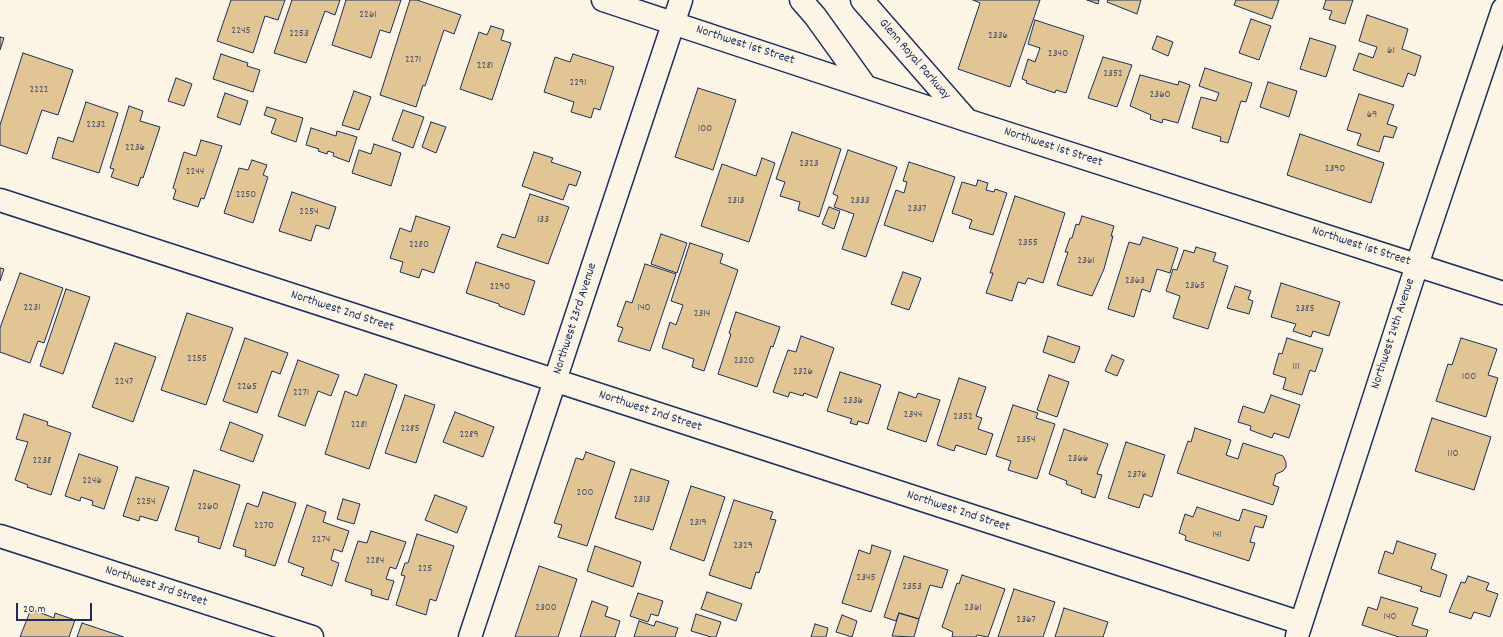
<!DOCTYPE html>
<style>
body{margin:0}
#map{position:relative;width:1503px;height:637px;overflow:hidden;background:#fcf5e5;font-family:Dekko,sans-serif}
canvas{display:block}
.scale{position:absolute;left:16px;top:603px;width:76px;height:18px;box-sizing:border-box;border:2px solid #1b2f5e;border-top:0;padding-left:5px;font-size:12px;line-height:14px;white-space:nowrap;color:#1b2f5e;-webkit-text-stroke:3px #fcf5e5;paint-order:stroke}
</style>
<div id="map">
<canvas width="1503" height="637"></canvas>
<div class="scale">20 m</div>
</div>
<script>
const c = document.querySelector('canvas').getContext('2d');
c.lineJoin = 'round';
function fill(path, color) { c.fillStyle = color; c.fill(path, 'evenodd'); }
const poly = rows => new Path2D(rows.map(r => 'M' + r).join(''));
function strokePath(path, color, width, dash) { c.strokeStyle = color; c.lineWidth = width; c.lineCap = dash ? 'butt' : 'round'; c.setLineDash(dash || []); c.stroke(path); }
function write(font, color, halo, rows, align = 'center') {
  c.font = font + ' Dekko,sans-serif'; c.lineWidth = 3.5; c.setLineDash([]); c.textBaseline = 'middle'; c.strokeStyle = halo; c.fillStyle = color; for (const [text, x, y, turn = 0] of rows) {
    c.save(); c.translate(x, y); c.rotate((+turn || 0) * Math.PI / 180); c.textAlign = isNaN(turn) ? turn : align; if (halo) c.strokeText(text, 0, 0); c.fillText(text, 0, 0); c.restore();
  }
}
const building = poly([
 [231,0,285,0,278,20,265,16,253,53,217,41,231,0],
 [292,0,340,0,335,15,325,11,306,63,274,53,292,0],
 [346,0,401,0,390,33,380,30,371,58,332,45,346,0],
 [410,0,417,0,461,15,454,34,444,30,425,86,423,85,416,107,380,95,410,0],
 [973,0,1040,0,1010,87,958,69,980,3,973,0],
 [1087,0,1099,0,1098,4,1087,0],
 [1108,0,1141,0,1137,14,1107,2,1108,0],
 [1236,0,1279,0,1272,19,1234,5,1236,0],
 [1326,0,1353,0,1345,24,1329,19,1332,11,1323,9,1326,0],
 [1367,15,1408,29,1402,49,1421,56,1415,76,1408,73,1403,87,1353,70,1359,53,1373,58,1377,47,1359,41,1367,15],
 [1251,19,1271,26,1259,60,1239,53,1251,19],
 [1035,20,1084,36,1066,93,1056,90,1055,93,1026,83,1027,81,1022,79,1028,59,1035,62,1040,48,1028,44,1035,20],
 [491,26,504,30,501,40,511,43,492,100,460,89,479,32,487,35,491,26],
 [1157,36,1173,42,1168,56,1152,49,1157,36],
 [0,37,4,38,0,50,0,37],
 [1310,38,1336,46,1326,77,1300,69,1310,38],
 [23,53,73,70,58,115,42,110,27,154,0,145,0,125,23,53],
 [221,54,248,63,247,66,260,70,253,92,213,79,221,54],
 [573,54,614,67,600,110,594,108,591,118,571,112,574,102,544,92,555,57,570,62,573,54],
 [1103,57,1132,65,1117,107,1088,98,1103,57],
 [1205,68,1252,83,1246,102,1241,101,1228,143,1220,141,1221,137,1192,128,1201,97,1216,101,1219,93,1199,86,1205,68],
 [1140,75,1178,85,1179,81,1190,85,1178,123,1163,119,1162,123,1150,119,1151,115,1130,106,1140,75],
 [176,78,192,84,184,106,168,101,176,78],
 [1268,82,1297,91,1289,117,1260,107,1268,82],
 [698,88,736,100,713,170,675,157,698,88],
 [354,91,371,97,359,130,342,125,354,91],
 [225,93,248,101,240,125,217,117,225,93],
 [1359,94,1394,105,1387,124,1397,127,1393,138,1384,136,1379,152,1357,145,1361,134,1347,130,1359,94],
 [86,102,118,113,99,173,52,158,58,137,73,142,86,102],
 [129,106,143,111,140,121,160,127,143,178,141,177,138,186,111,177,114,169,110,168,129,106],
 [267,107,303,118,296,142,271,133,276,119,264,115,267,107],
 [403,110,424,117,413,148,392,140,403,110],
 [431,122,446,127,436,153,422,147,431,122],
 [311,128,336,136,337,131,357,137,349,162,333,156,334,153,328,151,327,154,318,151,319,149,306,145,311,128],
 [792,132,841,149,819,217,798,210,800,202,780,196,785,182,776,179,792,132],
 [1300,134,1384,163,1371,203,1287,175,1300,134],
 [201,140,222,146,204,199,201,198,198,207,173,199,176,190,173,188,184,152,196,156,201,140],
 [374,144,401,153,391,186,352,173,359,150,371,154,374,144],
 [848,150,897,167,866,257,842,249,854,214,834,207,838,196,833,194,848,150],
 [534,152,553,158,551,162,581,172,576,186,569,184,563,200,522,186,534,152],
 [762,158,775,163,749,242,701,226,722,164,756,176,762,158],
 [252,160,267,165,263,175,268,177,253,223,224,213,239,168,248,170,252,160],
 [909,162,955,177,933,242,884,225,896,190,904,193,907,182,903,181,909,162],
 [978,180,988,183,986,190,994,192,995,189,1007,193,993,235,969,228,972,220,952,213,962,182,976,186,978,180],
 [292,192,336,207,329,229,316,225,311,241,279,231,292,192],
 [530,194,569,207,548,264,497,247,502,234,515,238,530,194],
 [1015,196,1065,213,1043,283,1028,278,1025,284,1018,282,1012,301,986,293,993,273,990,273,1015,196],
 [829,207,840,211,834,229,822,224,829,207],
 [416,216,450,227,434,273,422,269,419,278,400,272,403,262,390,258,400,228,411,232,416,216],
 [1082,216,1114,226,1111,236,1113,236,1104,269,1092,296,1057,285,1068,252,1065,252,1070,238,1072,238,1076,224,1079,225,1082,216],
 [661,234,687,243,677,273,651,264,661,234],
 [1143,237,1178,248,1170,273,1157,269,1150,292,1142,289,1134,317,1108,309,1129,242,1140,245,1143,237],
 [690,243,723,254,720,263,738,270,704,371,692,367,694,359,662,348,670,322,676,325,683,305,671,301,690,243],
 [1196,247,1216,253,1213,261,1228,266,1208,329,1173,318,1180,296,1166,291,1173,269,1177,270,1184,250,1194,253,1196,247],
 [476,262,535,281,524,315,499,306,499,304,466,293,476,262],
 [645,264,676,274,650,351,618,341,623,328,617,326,626,301,632,303,645,264],
 [0,268,4,269,0,281,0,268],
 [903,272,921,278,909,310,891,304,903,272],
 [20,273,63,288,44,343,38,341,30,363,0,352,0,328,20,273],
 [1281,283,1340,302,1329,336,1313,331,1311,337,1293,331,1296,324,1271,317,1281,283],
 [1235,286,1251,291,1248,299,1253,301,1249,314,1227,308,1235,286],
 [66,289,90,297,63,374,40,366,66,289],
 [736,312,780,327,773,347,771,346,757,387,718,374,731,334,729,333,736,312],
 [187,313,233,328,206,405,161,390,187,313],
 [801,336,834,348,817,398,804,393,803,396,790,392,788,397,773,392,788,350,796,352,801,336],
 [1048,336,1080,347,1074,363,1043,352,1048,336],
 [245,338,288,353,280,374,272,371,257,413,223,401,245,338],
 [1287,338,1323,349,1315,372,1310,370,1302,395,1283,389,1286,378,1273,374,1279,353,1282,354,1287,338],
 [1461,338,1497,349,1488,375,1498,378,1486,417,1436,401,1448,364,1452,365,1461,338],
 [115,343,156,357,133,422,92,407,115,343],
 [1112,355,1124,360,1117,376,1105,371,1112,355],
 [298,360,339,375,331,396,318,391,305,426,278,416,298,360],
 [840,372,881,385,868,424,858,421,857,425,850,423,852,419,827,411,840,372],
 [365,374,397,385,369,469,325,454,345,391,357,396,365,374],
 [1049,375,1069,382,1057,417,1037,410,1049,375],
 [959,378,986,387,976,416,982,418,978,429,993,434,986,455,956,445,954,451,937,445,959,378],
 [899,392,916,398,918,393,940,400,926,442,887,429,899,392],
 [405,395,435,405,416,463,385,453,405,395],
 [1271,395,1300,405,1289,438,1274,433,1272,438,1250,430,1251,426,1238,422,1243,406,1264,413,1271,395],
 [1013,405,1038,413,1036,418,1055,424,1037,479,1008,470,1011,461,996,456,1013,405],
 [455,412,494,427,483,457,443,442,455,412],
 [24,414,48,422,47,425,71,433,51,495,27,487,28,485,15,480,28,442,16,439,24,414],
 [1432,418,1491,437,1474,490,1415,471,1432,418],
 [230,422,263,435,253,462,220,450,230,422],
 [1195,428,1231,440,1226,455,1238,459,1243,443,1283,456,1286,462,1286,467,1283,471,1276,474,1273,485,1279,487,1273,505,1177,473,1188,441,1191,442,1195,428],
 [1064,429,1108,444,1097,474,1102,475,1095,498,1081,493,1082,490,1066,484,1067,481,1049,474,1064,429],
 [1126,442,1165,455,1152,497,1144,494,1139,508,1108,498,1126,442],
 [586,452,615,462,587,546,558,537,562,525,554,523,576,458,583,460,586,452],
 [79,454,118,467,104,509,92,505,93,501,81,497,80,501,65,496,79,454],
 [631,469,669,481,653,530,615,518,631,469],
 [194,470,240,485,220,549,198,542,199,537,175,530,194,470],
 [136,477,169,487,157,521,140,516,139,521,123,516,136,477],
 [691,486,725,497,704,561,670,549,691,486],
 [263,492,296,503,275,566,245,556,246,550,233,546,247,503,258,507,263,492],
 [435,495,467,507,457,533,425,520,435,495],
 [343,499,360,504,354,524,337,519,343,499],
 [734,500,773,512,770,519,776,520,759,573,756,572,751,589,709,575,734,500],
 [307,505,326,512,323,522,349,531,342,552,334,549,331,560,339,563,332,586,301,575,304,568,288,562,307,505],
 [1197,507,1239,521,1243,509,1267,516,1263,528,1255,526,1250,542,1255,543,1249,561,1185,540,1186,536,1179,533,1185,514,1193,517,1197,507],
 [371,531,406,542,396,569,390,567,386,579,394,581,388,600,371,595,372,590,345,581,358,541,367,543,371,531],
 [417,534,454,546,436,601,430,599,426,615,396,605,405,576,401,575,405,563,408,563,417,534],
 [1397,541,1436,554,1431,569,1447,575,1440,597,1420,591,1422,587,1378,573,1385,551,1393,554,1397,541],
 [872,545,891,551,871,612,842,603,859,550,870,554,872,545],
 [595,546,641,562,633,587,587,571,595,546],
 [904,556,948,570,942,588,930,585,919,619,899,613,896,621,884,617,904,556],
 [539,566,577,579,558,637,515,637,539,566],
 [962,575,1005,589,988,637,977,635,976,637,952,637,953,632,942,627,957,583,959,584,962,575],
 [1468,576,1489,583,1486,590,1498,594,1490,617,1474,612,1471,619,1449,612,1461,582,1465,583,1468,576],
 [1014,589,1055,602,1043,637,998,637,1014,589],
 [707,592,742,604,736,621,701,609,707,592],
 [638,593,663,601,658,616,651,614,648,622,630,616,638,593],
 [1381,597,1418,608,1412,625,1428,630,1426,637,1399,637,1362,625,1368,607,1377,610,1381,597],
 [592,601,608,607,605,616,620,621,615,637,580,637,592,601],
 [1064,608,1108,622,1103,637,1055,637,1064,608],
 [31,609,54,618,55,613,75,620,69,637,20,637,31,609],
 [899,613,919,619,914,637,892,636,899,613],
 [696,614,721,622,716,637,711,637,691,631,696,614],
 [842,615,857,621,852,637,836,632,842,615],
 [639,621,654,626,656,621,678,628,675,637,634,637,639,621],
 [82,623,124,637,77,637,82,623],
 [815,624,828,628,826,637,811,637,815,624]
]);
const minor = poly([
 [603,0,966,120,1503,293],
 [801,0,815,16,866,87],
 [862,0,966,119],
 [0,200,1301,623],
 [0,536,312,637],
 [1297,636,1417,265,1503,9],
 [470,637,681,0]
]);
const numberNames = [
 ["2261",368,15],
 ["2245",241,31],
 ["2253",299,34],
 ["2336",998,36],
 ["61",1391,51],
 ["2340",1058,54],
 ["2271",413,60],
 ["2281",485,66],
 ["2352",1113,74],
 ["2291",578,83],
 ["2222",39,90],
 ["2360",1160,95],
 ["69",1372,115],
 ["2232",96,125],
 ["100",705,129],
 ["2236",135,148],
 ["2323",809,164],
 ["2390",1335,169],
 ["2244",195,172],
 ["2250",246,195],
 ["2313",736,201],
 ["2333",860,201],
 ["2337",917,209],
 ["2254",309,212],
 ["133",543,220],
 ["2355",1028,243],
 ["2280",419,245],
 ["2361",1086,261],
 ["2363",1135,281],
 ["2365",1195,286],
 ["2290",500,287],
 ["2231",32,308],
 ["140",644,308],
 ["2385",1305,309],
 ["2314",702,314],
 ["2255",197,359],
 ["2320",744,361],
 ["111",1296,367],
 ["2326",803,372],
 ["100",1469,377],
 ["2247",124,382],
 ["2265",247,387],
 ["2271",301,393],
 ["2336",853,401],
 ["2344",913,415],
 ["2352",963,417],
 ["2281",359,425],
 ["2285",410,429],
 ["2289",469,435],
 ["2354",1026,440],
 ["110",1453,454],
 ["2366",1078,459],
 ["2238",42,461],
 ["2376",1137,475],
 ["2246",92,481],
 ["200",585,493],
 ["2313",642,500],
 ["2254",146,502],
 ["2260",208,507],
 ["2319",698,523],
 ["2270",264,526],
 ["141",1217,535],
 ["2274",321,540],
 ["2329",743,546],
 ["2284",375,561],
 ["225",425,569],
 ["2345",866,578],
 ["2353",912,587],
 ["2300",546,608],
 ["2361",973,608],
 ["140",1390,617],
 ["2367",1026,620]
];
const streetNames = [
 ["Northwest 1st Street",745,46,18],
 ["Glenn Royal Parkway",914,60,49],
 ["Northwest 1st Street",1053,148,18],
 ["Northwest 1st Street",1361,247,18],
 ["Northwest 2nd Street",342,312,18],
 ["Northwest 23rd Avenue",576,319,-72],
 ["Northwest 24th Avenue",1394,334,-72],
 ["Northwest 2nd Street",650,412,18],
 ["Northwest 2nd Street",958,512,18],
 ["Northwest 3rd Street",156,587,18]
];
fill(building, '#e1c595');
strokePath(building, '#1b2f5e', 1);
strokePath(minor, '#1b2f5e', 25);
strokePath(minor, '#fcf5e5', 22);
write('11px', '#4c546c', null, numberNames);
write('13px', '#1b2f5e', '#fcf5e5', streetNames);
</script>
